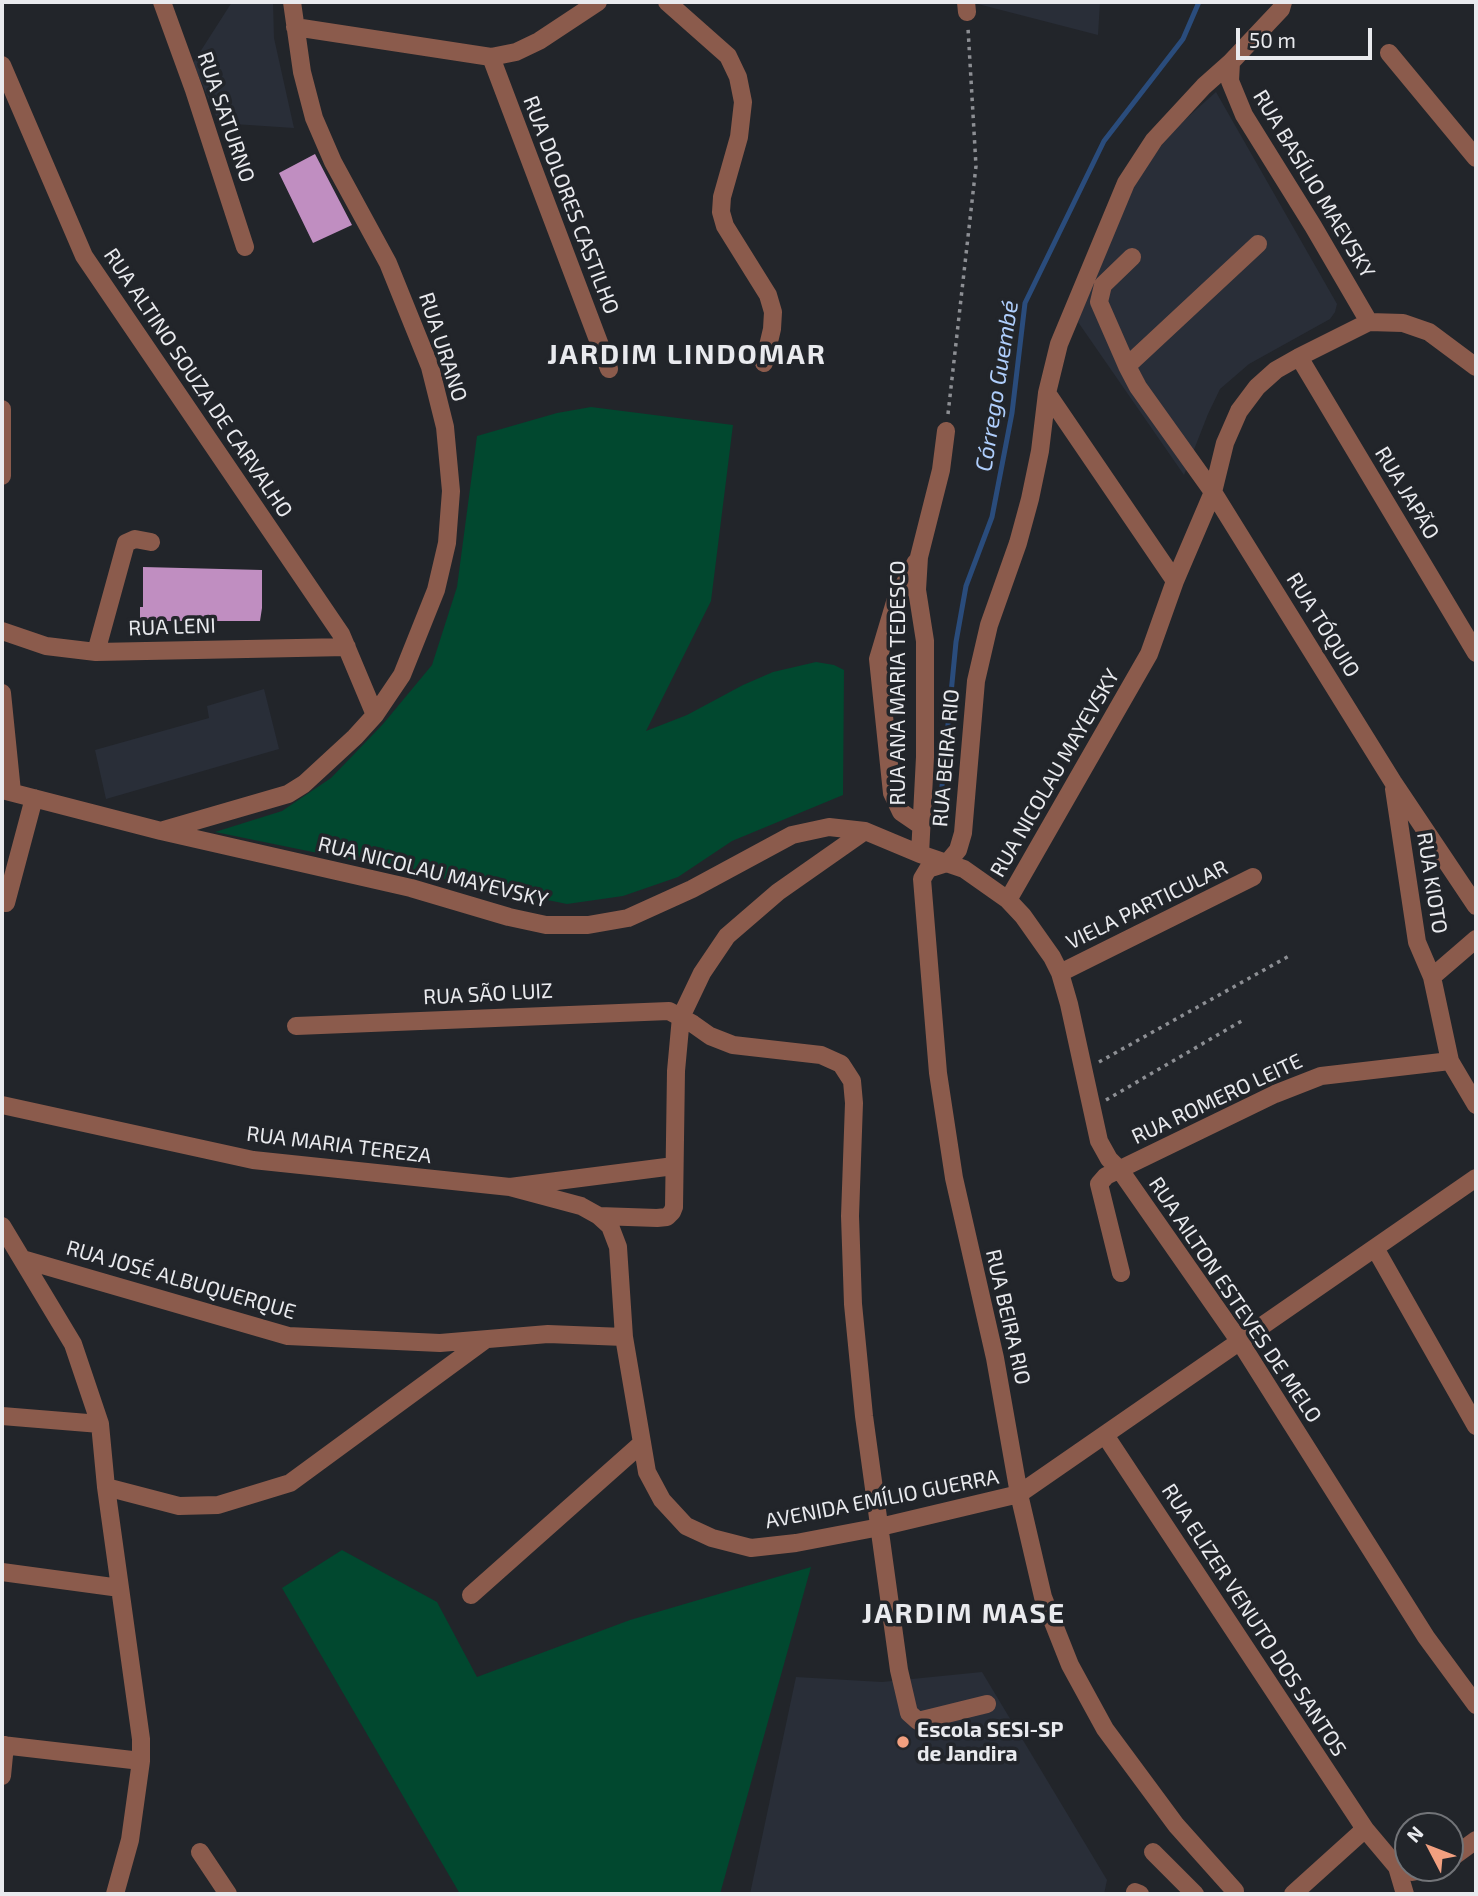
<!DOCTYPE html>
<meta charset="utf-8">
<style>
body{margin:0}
#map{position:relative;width:1478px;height:1896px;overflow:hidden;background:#22252a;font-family:"Exo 2",sans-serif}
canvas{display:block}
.frame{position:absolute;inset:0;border:4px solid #e9eaee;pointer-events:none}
.north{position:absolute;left:1394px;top:1812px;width:70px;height:70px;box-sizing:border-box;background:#22252a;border:2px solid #727478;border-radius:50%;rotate:312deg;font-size:19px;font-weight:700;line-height:28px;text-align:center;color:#e9eaee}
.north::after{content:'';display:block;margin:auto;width:24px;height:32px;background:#f2a080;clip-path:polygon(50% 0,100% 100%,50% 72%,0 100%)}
.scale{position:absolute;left:1236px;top:28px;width:136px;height:32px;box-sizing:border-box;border:4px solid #e9eaee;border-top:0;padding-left:9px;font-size:21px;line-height:24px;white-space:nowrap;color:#e9eaee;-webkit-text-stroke:5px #22252a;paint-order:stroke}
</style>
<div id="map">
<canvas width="1478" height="1896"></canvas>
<div class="frame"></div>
<div class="north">N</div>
<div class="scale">50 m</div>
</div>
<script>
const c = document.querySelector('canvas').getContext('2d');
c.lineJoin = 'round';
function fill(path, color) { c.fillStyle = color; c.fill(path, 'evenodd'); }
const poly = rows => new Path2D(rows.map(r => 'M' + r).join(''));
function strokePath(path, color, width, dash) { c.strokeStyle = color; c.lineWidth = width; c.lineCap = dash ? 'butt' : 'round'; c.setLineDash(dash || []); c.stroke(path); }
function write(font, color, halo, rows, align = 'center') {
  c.font = font + ' "Exo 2",sans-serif'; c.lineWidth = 7; c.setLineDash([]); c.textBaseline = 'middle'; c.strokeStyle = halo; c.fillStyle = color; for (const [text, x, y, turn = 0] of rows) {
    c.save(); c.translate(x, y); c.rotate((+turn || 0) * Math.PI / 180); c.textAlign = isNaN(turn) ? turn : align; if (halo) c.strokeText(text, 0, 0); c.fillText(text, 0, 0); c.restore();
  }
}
const built = poly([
 [232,2,273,2,274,38,294,128,219,123,193,63],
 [974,2,1100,2,1098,35,974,3],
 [1216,92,1337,304,1335,312,1330,319,1249,364,1220,389,1208,414,1184,475,1078,322,1079,314,1133,185,1171,132],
 [264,689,279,749,106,799,95,750,209,718,207,706],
 [982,1672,1107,1880,1104,1894,750,1894,796,1677,882,1682]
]);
const green = poly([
 [591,407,733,425,711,601,646,731,687,715,743,685,773,672,816,662,834,665,844,670,843,795,732,841,678,877,623,896,567,904,215,832,282,811,331,778,383,724,432,665,457,587,477,436,557,413],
 [342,1550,437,1602,477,1677,630,1620,811,1567,720,1894,460,1894,282,1588]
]);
const stream = poly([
 [939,817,956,642,966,586,992,517,1012,413,1025,303,1104,141,1183,39,1199,2]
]);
const building = poly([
 [315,154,352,225,313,243,279,173],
 [143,567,262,570,262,608,260,621,140,621,140,607,143,607]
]);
const path = poly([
 [948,414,976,166,968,28],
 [1099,1062,1289,956],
 [1106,1100,1245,1019]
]);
const minor = poly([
 [162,2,194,90,245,247],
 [667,2,728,56,738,77,743,102,739,137,722,197,721,212,725,226,768,295,773,312,772,329,764,363],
 [966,2,967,12],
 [1283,2,1281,9,1231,62,1230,81,1244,115,1313,226,1369,322],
 [295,27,491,57,516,52,539,41,598,2],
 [1389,53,1476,158],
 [491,57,609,369],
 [1231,62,1204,86,1154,140,1126,183,1059,344,1047,393,1040,451,1030,499,1018,543,989,625,976,681,963,833,958,850,947,863,928,869,922,879,938,1073,954,1178,995,1358,1019,1494,1043,1597,1070,1665,1105,1729,1176,1825,1235,1891],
 [2,65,84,256,341,634,375,715],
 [1258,244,1127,366,1138,387,1213,492,1393,782,1476,906],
 [1299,357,1476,653],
 [1127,366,1099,302,1103,285,1132,257],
 [1047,393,1175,581],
 [2,409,2,476],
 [916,562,895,602,878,659,892,793,901,812,920,825],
 [2,631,46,646,96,652,347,647],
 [96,652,126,543,135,539,151,542],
 [2,693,12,792],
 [1394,789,1417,942,1432,977,1450,1061,1476,1105],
 [2,790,161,831,411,888,509,917,546,925,588,925,628,918,692,889,792,835,829,827,865,831,920,854,964,869,1008,900,1149,654,1175,581,1213,492,1225,443,1239,411,1257,387,1276,370,1299,357,1369,322,1403,323,1429,332,1476,367],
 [164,830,288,794,304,784,355,737,375,715,402,675,436,590,447,543,451,491,445,427,430,367,388,263,333,162,314,118,302,72,292,2],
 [920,854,925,757,925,641,917,590,919,557,941,470,946,431],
 [1008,900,1023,916,1052,957,1060,973,1069,1004,1099,1141,1109,1159,1120,1170,1240,1342,1426,1637,1476,1705],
 [6,903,34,798],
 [1060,973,1253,877],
 [1432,977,1476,939],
 [296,1026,669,1011,693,1024,710,1036,733,1045,821,1055,841,1064,852,1081,854,1103,850,1216,853,1304,864,1416,899,1670,909,1713,918,1721,987,1704],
 [2,1105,253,1160,510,1187,674,1166],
 [510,1187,581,1206,599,1216,610,1226,618,1247,624,1337,647,1472,662,1500,686,1526,712,1538,751,1548,796,1543,880,1527,1019,1494,1476,1178],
 [599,1216,657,1218,667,1217,672,1212,674,1207,676,1071,681,1017,702,973,727,936,778,892,865,831],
 [2,1226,73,1344,100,1424,106,1487,141,1739,141,1761,130,1840,115,1894],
 [1375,1248,1476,1426],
 [22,1259,288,1336,440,1343,548,1334,624,1337],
 [1121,1273,1099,1184,1106,1176,1275,1094,1321,1076,1450,1061],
 [2,1416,100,1424],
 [1105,1435,1365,1829],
 [106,1487,179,1506,218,1505,290,1483,485,1340],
 [2,1572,120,1588],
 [471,1595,641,1444],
 [2,1745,141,1761],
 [2,1776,5,1745],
 [200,1852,228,1894],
 [1153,1852,1195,1894],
 [1450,1859,1476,1840],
 [1397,1867,1405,1894],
 [1135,1892,1140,1894],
 [1293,1894,1365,1829,1397,1867,1412,1872,1433,1868]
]);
const markers = [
 [903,1742,7,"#f2a080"]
];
const streetNames = [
 ["RUA SATURNO",226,117,71],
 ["RUA BASÍLIO MAEVSKY",1314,184,59],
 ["RUA DOLORES CASTILHO",571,205,69],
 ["RUA URANO",443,347,72],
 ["RUA ALTINO SOUZA DE CARVALHO",198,383,56],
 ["RUA JAPÃO",1407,493,59],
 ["RUA TÓQUIO",1323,625,58],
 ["RUA LENI",172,627,-2],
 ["RUA ANA MARIA TEDESCO",898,683,-90],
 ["RUA BEIRA RIO",946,758,-85],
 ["RUA NICOLAU MAYEVSKY",1055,773,-60],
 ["RUA NICOLAU MAYEVSKY",433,872,14],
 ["RUA KIOTO",1432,883,81],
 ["VIELA PARTICULAR",1147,905,-26],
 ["RUA SÃO LUIZ",488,994,-3],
 ["RUA ROMERO LEITE",1217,1099,-25],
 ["RUA MARIA TEREZA",339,1145,7],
 ["RUA JOSÉ ALBUQUERQUE",181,1280,16],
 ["RUA AILTON ESTEVES DE MELO",1235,1300,56],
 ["RUA BEIRA RIO",1008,1317,77],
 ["AVENIDA EMÍLIO GUERRA",882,1499,-11],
 ["RUA ELIZER VENUTO DOS SANTOS",1254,1620,57]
];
const poiNames = [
 ["Escola SESI-SP",917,1730],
 ["de Jandira",917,1754]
];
const waterNames = [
 ["Córrego Guembé",997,386,-81]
];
const districtNames = [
 ["JARDIM LINDOMAR",687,355],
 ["JARDIM MASE",964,1614]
];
fill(built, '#292e38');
fill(green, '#01482f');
strokePath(stream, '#2a4c7c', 5);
fill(building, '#c08ec1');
strokePath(path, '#8d8f94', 3.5, [3.5, 5]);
strokePath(minor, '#8b5b4c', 18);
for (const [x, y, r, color] of markers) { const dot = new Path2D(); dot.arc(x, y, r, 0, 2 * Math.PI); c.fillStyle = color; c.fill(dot); strokePath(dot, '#22252a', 2.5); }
write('21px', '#e9eaee', '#22252a', streetNames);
write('bold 21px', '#e9eaee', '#22252a', poiNames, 'left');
write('italic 23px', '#afcefc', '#22252a', waterNames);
c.letterSpacing = '2px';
write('bold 28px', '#e9eaee', '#22252a', districtNames);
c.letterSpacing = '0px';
</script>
